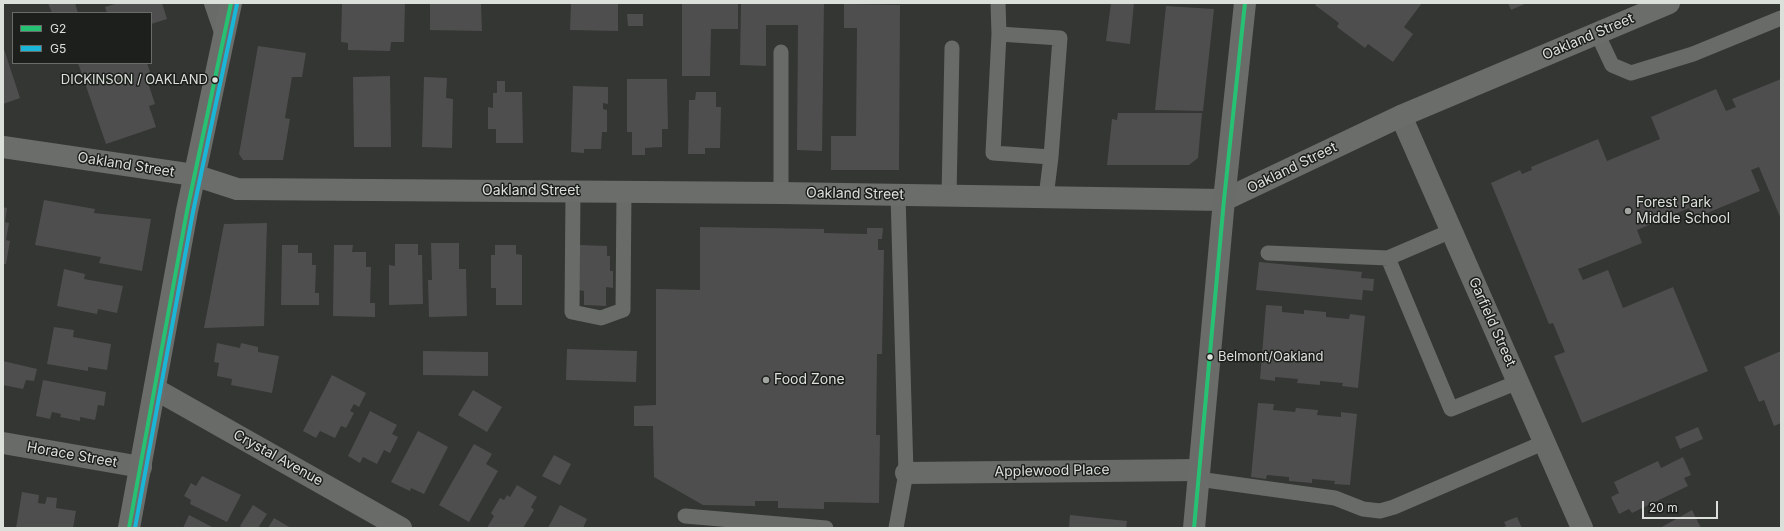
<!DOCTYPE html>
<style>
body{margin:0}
#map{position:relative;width:1784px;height:531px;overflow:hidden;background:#333632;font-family:Inter,sans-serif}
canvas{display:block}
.frame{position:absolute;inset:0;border:4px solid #dce0db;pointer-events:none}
.legend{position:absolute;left:12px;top:12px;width:140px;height:52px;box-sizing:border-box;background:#1c1f1b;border:1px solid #696c68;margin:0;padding:5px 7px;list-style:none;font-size:12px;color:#dce0db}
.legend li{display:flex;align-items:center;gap:8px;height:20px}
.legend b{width:20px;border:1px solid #696c68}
.scale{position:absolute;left:1642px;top:501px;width:76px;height:18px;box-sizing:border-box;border:2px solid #dce0db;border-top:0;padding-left:5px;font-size:12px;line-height:14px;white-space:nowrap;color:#dce0db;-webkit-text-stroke:3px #1c1f1b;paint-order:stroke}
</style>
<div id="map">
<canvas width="1784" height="531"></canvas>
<div class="frame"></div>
<ul class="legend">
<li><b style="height:5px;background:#26c172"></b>G2</li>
<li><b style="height:5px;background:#1ab6d8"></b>G5</li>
</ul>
<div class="scale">20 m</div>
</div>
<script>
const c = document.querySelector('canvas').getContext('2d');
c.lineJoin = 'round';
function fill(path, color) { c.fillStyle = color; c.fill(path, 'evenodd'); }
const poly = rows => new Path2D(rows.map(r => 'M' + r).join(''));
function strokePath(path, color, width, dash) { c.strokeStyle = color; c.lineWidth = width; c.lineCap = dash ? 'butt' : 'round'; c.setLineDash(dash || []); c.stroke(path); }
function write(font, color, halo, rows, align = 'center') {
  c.font = font + ' Inter,sans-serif'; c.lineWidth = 3; c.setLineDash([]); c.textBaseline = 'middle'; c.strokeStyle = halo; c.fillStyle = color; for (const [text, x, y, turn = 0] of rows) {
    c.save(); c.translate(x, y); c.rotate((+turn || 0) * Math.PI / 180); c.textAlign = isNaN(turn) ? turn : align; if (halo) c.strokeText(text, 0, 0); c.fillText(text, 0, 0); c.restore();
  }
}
const building = poly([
 [48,3,75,3,78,13,52,13],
 [118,3,162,3,167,19,151,24,151,13,107,13,105,7],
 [342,3,405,3,404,42,391,42,390,51,348,50,348,43,341,42],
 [430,3,481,3,482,31,430,30],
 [571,3,618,3,618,31,570,30],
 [682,3,738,3,738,29,711,29,710,76,682,76],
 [741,3,824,3,822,151,797,150,798,25,766,25,766,66,740,65],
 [1111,3,1134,3,1130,44,1106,41],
 [1317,3,1422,3,1404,27,1413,34,1393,62,1368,44,1365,48,1337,27,1339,23,1315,5],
 [1508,3,1527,3,1511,10],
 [844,4,900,5,899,170,831,170,831,136,856,136,857,28,844,28],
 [1166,6,1214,9,1203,111,1155,110],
 [627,14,643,14,643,26,628,26],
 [3,46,20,98,3,104],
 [258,46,306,53,302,77,292,77,285,118,290,119,283,160,243,160,239,154],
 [78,63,147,63,150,72,145,74,155,104,149,106,156,127,106,144],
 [390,76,391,147,354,147,353,77],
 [424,77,447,78,446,98,453,99,452,148,422,147],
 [627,79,667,79,668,129,662,129,662,147,645,148,645,155,632,155,632,132,627,132],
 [1781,79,1781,219,1759,167,1751,170,1760,191,1693,219,1689,208,1637,230,1642,243,1578,269,1583,280,1608,270,1623,308,1673,287,1708,371,1582,423,1554,356,1565,352,1553,323,1549,324,1491,183,1520,170,1522,174,1532,170,1531,167,1598,139,1607,161,1660,139,1651,117,1716,89,1726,111,1736,107,1732,99],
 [497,81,505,81,505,92,522,92,523,143,496,143,496,129,488,129,488,107,493,108,493,93,497,93],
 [573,86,608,87,608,104,603,103,603,109,607,110,607,132,602,132,601,149,584,149,584,153,571,152],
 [696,92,716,92,716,107,721,107,720,148,705,148,705,154,688,154,689,100,695,100],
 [1118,113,1202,113,1198,158,1189,165,1107,165,1112,119,1117,120],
 [44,200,95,209,94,213,151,219,142,271,99,263,101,257,35,245],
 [3,207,7,208,5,222,9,223,6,240,10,241,6,264,3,264],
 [267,223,264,326,204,328,224,224],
 [700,227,824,229,824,233,867,234,867,228,883,228,882,239,878,239,878,250,884,250,882,354,877,354,876,435,880,435,879,503,824,502,824,509,778,508,778,501,755,501,755,506,703,505,654,477,653,426,634,426,634,406,656,405,656,289,700,290],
 [431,243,459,243,459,269,466,269,467,316,429,317,428,280,432,280],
 [395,244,418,244,418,255,422,255,423,304,389,305,389,265,395,266],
 [282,245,298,245,298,253,312,253,312,265,316,265,315,293,319,293,319,305,281,305],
 [334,245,353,245,352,252,366,252,366,267,371,267,370,303,375,303,375,317,333,316],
 [495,245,516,245,516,254,522,255,522,305,496,305,496,288,491,288,491,255,495,255],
 [580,245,607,246,607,256,610,256,610,271,613,271,613,288,606,287,606,306,584,305,584,291,579,290],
 [1259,262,1362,272,1361,278,1374,279,1373,291,1363,290,1362,300,1256,290],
 [64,269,85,274,84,279,123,286,117,313,98,309,97,314,57,306],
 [1266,305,1282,306,1282,312,1304,314,1304,310,1326,312,1326,317,1349,319,1350,314,1365,316,1358,388,1342,386,1343,383,1320,381,1320,385,1297,383,1298,379,1275,377,1275,381,1260,379],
 [54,327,74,330,73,337,111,344,107,370,88,367,88,371,47,364],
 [217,343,240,348,241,343,258,347,258,352,279,356,272,393,231,385,232,379,217,376,219,363,214,362],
 [567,349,637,351,636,382,566,380],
 [423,351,488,352,488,376,423,375],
 [1781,351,1781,423,1774,426,1764,400,1759,402,1744,367],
 [3,361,37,369,34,381,26,380,23,389,3,385],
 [332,375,366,393,359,407,354,404,350,411,354,413,346,428,341,426,335,438,320,431,316,438,303,431],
 [43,380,106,392,104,406,98,405,95,420,80,417,80,421,60,417,61,414,52,412,50,419,36,416],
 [473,390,502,407,487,432,458,415],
 [1258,403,1274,404,1273,410,1295,412,1296,408,1318,410,1317,415,1341,417,1341,412,1357,414,1350,485,1334,484,1335,481,1312,479,1312,483,1289,481,1289,477,1267,475,1266,479,1251,477],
 [370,411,397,425,392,434,398,437,390,453,384,450,377,464,363,457,360,463,348,456],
 [1698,427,1703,439,1680,449,1675,437],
 [418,431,448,447,424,494,411,488,410,491,391,482],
 [474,444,492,454,486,464,498,471,469,522,439,505],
 [554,455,571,464,560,485,542,476],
 [1683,457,1691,475,1684,478,1688,486,1632,513,1629,509,1619,514,1611,497,1619,493,1614,482,1658,461,1661,468],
 [202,476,241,495,227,522,190,504,191,500,184,496,191,483,196,486],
 [517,485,537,497,531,507,534,510,523,528,487,528,494,516,491,513,500,498,504,500,507,495,510,497],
 [22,492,39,495,38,503,45,504,47,497,57,498,56,508,76,511,73,528,16,528],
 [253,505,267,514,258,528,243,528,240,526],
 [560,505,587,519,583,528,548,528],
 [1692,510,1701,528,1660,528],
 [189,515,214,528,183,528],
 [1070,515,1127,521,1126,528,1069,528],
 [1517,517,1522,528,1502,528,1506,526,1504,522],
 [274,518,291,528,268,528]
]);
const service = poly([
 [998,3,999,34],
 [1597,33,1612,65,1631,73,1693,54,1781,18],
 [573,192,572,312,601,318,623,310,624,192],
 [781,193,781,52],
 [949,196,952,48],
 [1046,197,1051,157,1060,38,999,34,993,153,1051,157],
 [1268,253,1388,258,1451,409,1518,382],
 [1388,258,1451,231],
 [1198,479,1335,498,1363,509,1380,511,1394,507,1545,442],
 [685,516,826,528],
 [896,528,906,473,898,195]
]);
const minor = poly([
 [215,3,224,29],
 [1401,116,1582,528],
 [155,389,401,528],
 [3,443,141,467],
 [906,473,1199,470]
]);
const secondary = poly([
 [3,147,194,175,237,189,781,193,1224,200,1401,116,1669,3],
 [129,528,187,211,231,3]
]);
const primary = poly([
 [1194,528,1224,200,1245,3]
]);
const bus1 = poly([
 [129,528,187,211,231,3],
 [1194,528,1224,200,1245,3]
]);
const bus2 = poly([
 [135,528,193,212,237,4]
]);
const markers = [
 [215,80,3.5,"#dce0db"],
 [1628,211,4,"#a1a4a0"],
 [1210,357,3.5,"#dce0db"],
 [766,380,4,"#a1a4a0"]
];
const busNames = [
 ["DICKINSON / OAKLAND",208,80],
 ["Belmont/Oakland",1218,357,"left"]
];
const streetNames = [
 ["Oakland Street",1588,37,-23],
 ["Oakland Street",126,165,9],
 ["Oakland Street",1292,168,-26],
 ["Oakland Street",531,191],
 ["Oakland Street",855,194,1],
 ["Garfield Street",1492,322,66],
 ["Horace Street",72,455,10],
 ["Crystal Avenue",278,458,29],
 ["Applewood Place",1052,471,-1]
];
const poiNames = [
 ["Forest Park",1636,203],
 ["Middle School",1636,219],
 ["Food Zone",774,380]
];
fill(building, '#4e4e4e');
strokePath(service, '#696b68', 15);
strokePath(minor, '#696b68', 22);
strokePath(secondary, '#6a6d6a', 22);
strokePath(primary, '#696c68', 22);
strokePath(bus1, '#26c172', 4);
strokePath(bus2, '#1ab6d8', 4);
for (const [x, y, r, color] of markers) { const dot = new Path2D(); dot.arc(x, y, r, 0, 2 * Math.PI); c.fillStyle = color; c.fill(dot); strokePath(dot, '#1c1f1b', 1.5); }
write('13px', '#dce0db', '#1c1f1b', busNames, 'right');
write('14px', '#dce0db', '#1c1f1b', streetNames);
write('14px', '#dce0db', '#1c1f1b', poiNames, 'left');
</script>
